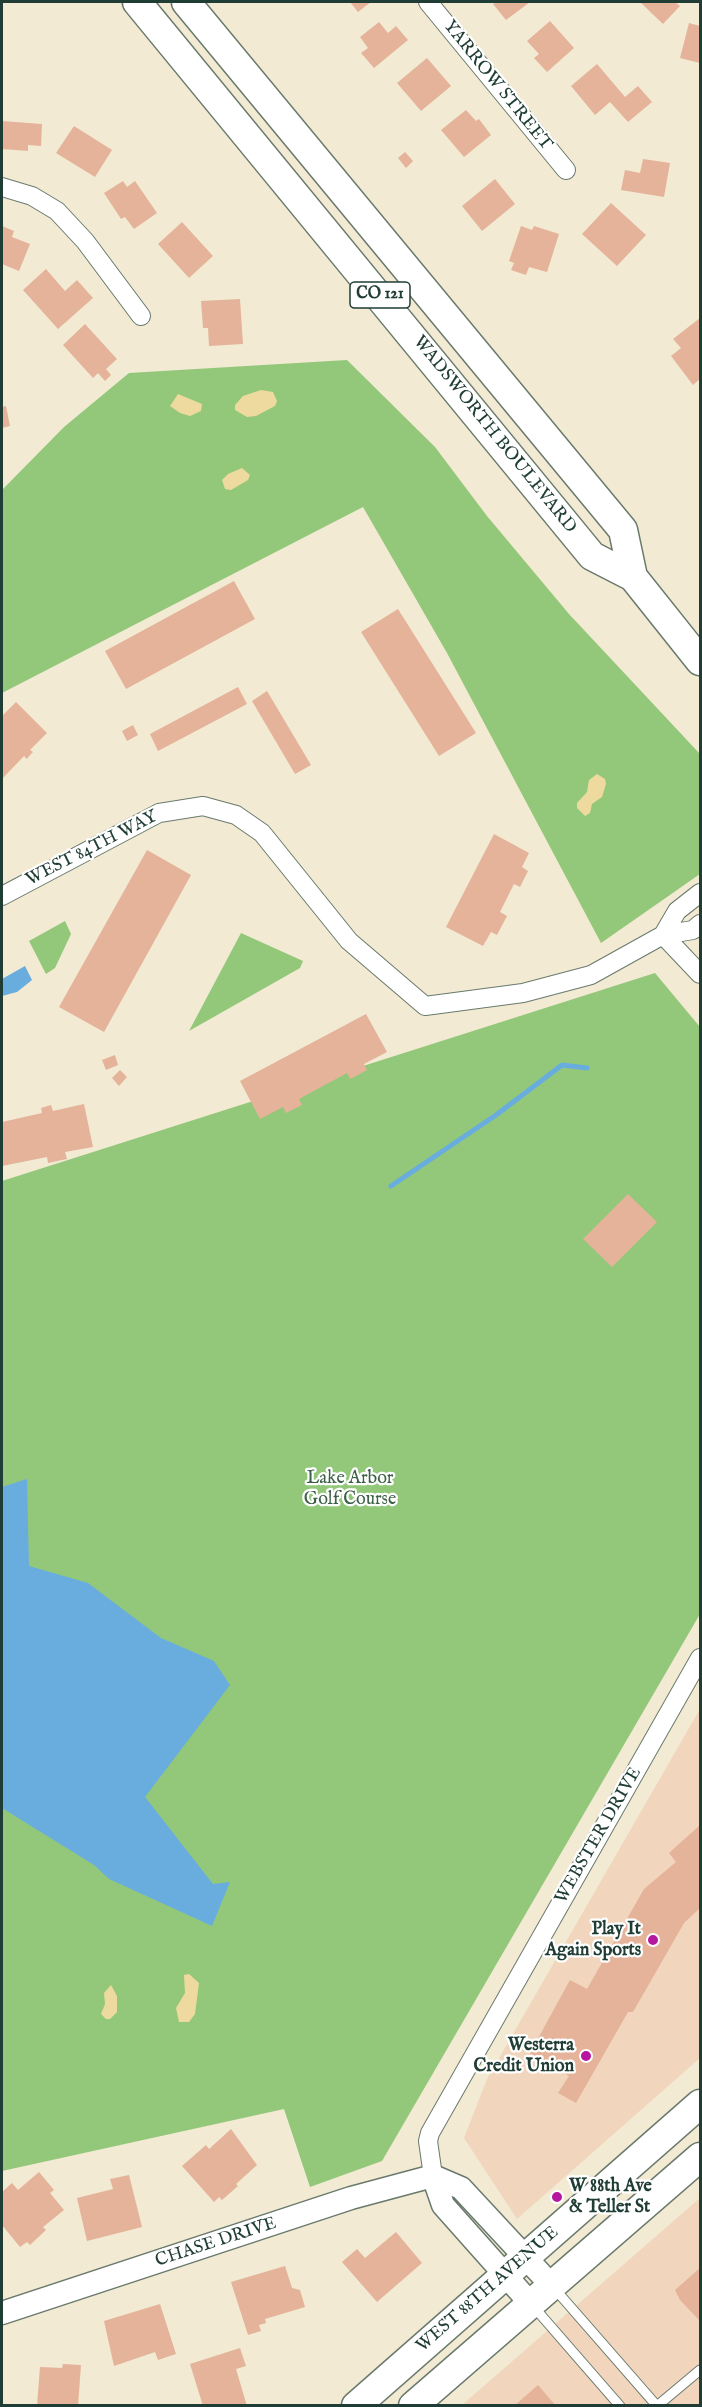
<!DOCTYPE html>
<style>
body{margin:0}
#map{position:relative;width:702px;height:2407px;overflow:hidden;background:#f2ead3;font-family:"IM FELL English",serif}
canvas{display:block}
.frame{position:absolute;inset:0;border:3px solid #1f3d34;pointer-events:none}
</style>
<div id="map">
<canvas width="702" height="2407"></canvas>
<div class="frame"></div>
</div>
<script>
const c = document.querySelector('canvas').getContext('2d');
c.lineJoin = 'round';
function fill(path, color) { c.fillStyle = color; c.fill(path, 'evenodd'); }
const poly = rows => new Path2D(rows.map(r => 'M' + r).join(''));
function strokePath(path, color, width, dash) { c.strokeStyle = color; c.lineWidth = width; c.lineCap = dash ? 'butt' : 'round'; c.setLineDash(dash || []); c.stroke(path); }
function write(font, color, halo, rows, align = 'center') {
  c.font = font + ' "IM FELL English",serif'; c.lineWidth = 4.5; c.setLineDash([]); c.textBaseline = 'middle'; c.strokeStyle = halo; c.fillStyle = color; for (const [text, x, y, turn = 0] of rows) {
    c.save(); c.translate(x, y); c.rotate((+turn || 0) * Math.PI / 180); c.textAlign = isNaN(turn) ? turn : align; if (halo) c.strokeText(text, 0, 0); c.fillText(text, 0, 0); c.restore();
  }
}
const built = poly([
 [700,1709,700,2058,517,2219,464,2138,487,2079],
 [700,2198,700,2405,462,2405]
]);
const green = poly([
 [347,360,435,447,487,516,569,614,700,754,700,874,601,943,447,653,363,507,2,693,2,490,64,427,129,373],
 [65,921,71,934,55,968,46,974,29,941],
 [241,933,303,961,300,968,189,1031],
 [655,973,700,1027,700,1614,382,2161,310,2187,284,2109,2,2171,2,1181]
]);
const sand = poly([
 [261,390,273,392,277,401,275,406,256,416,247,417,235,410,235,405,243,396],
 [178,394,202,404,201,411,190,416,180,413,170,406],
 [242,468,250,475,248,480,231,490,225,489,222,480,228,474],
 [597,774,605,779,606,784,602,797,592,804,590,813,585,816,577,808,577,803,587,792,589,780],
 [189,1974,199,1983,195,2014,189,2022,179,2022,176,2008,185,1993,184,1975],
 [111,1985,117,1996,117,2012,110,2019,106,2019,101,2014,105,2004,104,1993]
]);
const water = poly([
 [25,966,32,980,17,992,2,996,2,979],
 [27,1479,29,1566,88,1583,161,1638,214,1661,230,1685,145,1797,213,1884,230,1882,212,1926,109,1879,94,1865,2,1808,2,1487]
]);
const stream = poly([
 [391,1186,496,1115,562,1065,587,1068]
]);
const building = poly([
 [350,2,371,2,358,12],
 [496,2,530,2,506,20,493,4],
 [640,2,675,2,680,6,663,24],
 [550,21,574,48,547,72,534,58,539,54,527,41],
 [379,22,388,33,396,26,408,40,374,68,361,53,368,48,360,37],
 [689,23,700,26,700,63,680,58],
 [427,58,451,86,421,111,397,83],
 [597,64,625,97,638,86,652,102,628,122,610,102,595,115,571,86],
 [466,110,476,121,479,119,491,135,464,157,441,130],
 [2,121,42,124,41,146,28,145,28,151,2,149],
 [74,126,112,150,95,177,56,153],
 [405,152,413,161,406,168,398,158],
 [643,159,670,163,664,197,621,190,625,170,640,173],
 [495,179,515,204,482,231,462,206],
 [123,181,127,187,135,181,157,213,134,229,125,217,121,219,104,193],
 [611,203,646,235,617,266,582,234],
 [182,222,213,256,189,278,158,244],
 [2,226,14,231,12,237,30,244,19,271,2,264],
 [521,226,532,230,534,226,559,234,547,272,529,267,526,275,511,270,514,263,509,261],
 [46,269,65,291,77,280,93,298,58,329,23,290],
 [240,299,243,344,209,346,208,328,203,328,201,301],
 [700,318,700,379,693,385,671,356,681,348,673,339],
 [85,324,117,359,106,369,111,375,105,381,98,373,93,378,63,345],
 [6,406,10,426,2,428,2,407],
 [234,581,255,619,126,689,105,651],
 [398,609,476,733,439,756,361,632],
 [238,687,247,704,158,751,150,734],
 [267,691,311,765,295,774,252,701],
 [16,702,47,733,30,750,33,752,30,755,27,759,24,756,2,779,2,713,3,715],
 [133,725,138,735,127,741,122,731],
 [494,834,529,853,522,867,528,871,520,887,514,884,500,912,507,916,497,935,491,932,483,946,446,927],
 [147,850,191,875,104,1032,59,1007],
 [366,1014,387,1052,364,1064,367,1070,356,1076,350,1079,347,1073,299,1099,302,1105,286,1113,283,1107,260,1119,240,1081],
 [115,1055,118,1065,106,1070,102,1060],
 [120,1070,127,1077,119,1086,112,1078],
 [84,1104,93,1147,65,1152,67,1159,48,1163,47,1157,2,1166,2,1122,42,1113,41,1108,51,1105,53,1111],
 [628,1194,657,1222,612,1267,583,1239],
 [700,1825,700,1908,684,1923,633,2012,628,2012,576,2103,558,2093,569,2076,530,2053,570,1980,587,1989,644,1889,676,1862,669,1853],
 [231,2129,257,2165,236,2184,238,2186,222,2200,219,2197,214,2202,182,2166,206,2145,209,2149],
 [39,2172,54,2190,50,2193,64,2210,43,2227,46,2230,30,2245,27,2242,20,2247,2,2225,2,2192,12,2183,18,2190],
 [129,2175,142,2227,87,2241,77,2198,113,2189,110,2179],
 [396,2232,422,2263,377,2302,342,2262,357,2249,365,2258],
 [285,2266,292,2288,300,2290,305,2307,265,2319,266,2323,259,2325,261,2331,248,2335,231,2282],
 [700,2268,700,2321,680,2300,675,2290],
 [160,2304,176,2354,158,2360,155,2352,114,2366,104,2321],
 [240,2348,246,2366,236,2369,247,2406,203,2406,190,2364],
 [63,2364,81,2365,78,2406,37,2406,40,2367,62,2368],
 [538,2385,556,2406,514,2406]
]);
const service = poly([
 [554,2288,657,2406],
 [533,2306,620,2406],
 [657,2406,700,2370]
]);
const minor = poly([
 [428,2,566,170],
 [2,187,32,196,57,211,85,241,141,316],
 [2,896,159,813,203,806,236,815,262,833,349,941,425,1006,523,993,591,975,663,935,693,930,700,924],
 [663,935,677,911,700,893],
 [663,935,700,974],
 [433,2176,428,2141,430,2133,700,1658]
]);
const tertiary = poly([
 [433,2176,461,2188,552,2286],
 [433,2176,443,2205,531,2304],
 [2,2313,351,2198,433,2176]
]);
const primary = poly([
 [137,2,592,556,633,577,700,661],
 [186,2,623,530,633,577],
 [356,2406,700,2104],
 [413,2406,700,2157]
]);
const markers = [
 [653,1940,6,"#b5179e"],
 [586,2056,6,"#b5179e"],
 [557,2197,6,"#b5179e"]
];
const shields = [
 [380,295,60]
];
const shieldNames = [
 ["CO 121",380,295]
];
const streetNames = [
 ["YARROW STREET",497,86,51],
 ["WADSWORTH BOULEVARD",494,435,51],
 ["WEST 84TH WAY",92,849,-27],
 ["WEBSTER DRIVE",599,1836,-60],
 ["CHASE DRIVE",216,2243,-18],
 ["WEST 88TH AVENUE",488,2290,-41]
];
const parkNames = [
 ["Lake Arbor",350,1479],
 ["Golf Course",350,1500]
];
const poiNames = [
 ["Play It",641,1930],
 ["Again Sports",641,1951],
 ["Westerra",574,2046],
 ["Credit Union",574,2067],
 ["W 88th Ave",569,2187,"left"],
 ["& Teller St",569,2208,"left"]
];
fill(built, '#f1d5bd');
fill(green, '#93c87a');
fill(sand, '#eeda9e');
fill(water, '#69adde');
strokePath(stream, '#69adde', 5);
fill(building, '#e4b39a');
strokePath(service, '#697a6c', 11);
strokePath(minor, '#697a6c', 20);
strokePath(tertiary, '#697a6c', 25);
strokePath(primary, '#697a6c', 31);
strokePath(service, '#fff', 9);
strokePath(minor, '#fff', 18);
strokePath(tertiary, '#fff', 22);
strokePath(primary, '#fff', 28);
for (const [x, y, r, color] of markers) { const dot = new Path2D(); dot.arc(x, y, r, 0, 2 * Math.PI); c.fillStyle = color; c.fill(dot); strokePath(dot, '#fff', 2); }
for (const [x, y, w] of shields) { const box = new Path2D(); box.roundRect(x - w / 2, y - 13, w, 26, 4.5); c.fillStyle = '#fff'; c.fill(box); strokePath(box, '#1f3d34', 1.5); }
write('bold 16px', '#1f3d34', null, shieldNames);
write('18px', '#1f3d34', '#fff', streetNames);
write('18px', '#3c6046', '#fff', parkNames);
write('bold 18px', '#1f3d34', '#fff', poiNames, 'right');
</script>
